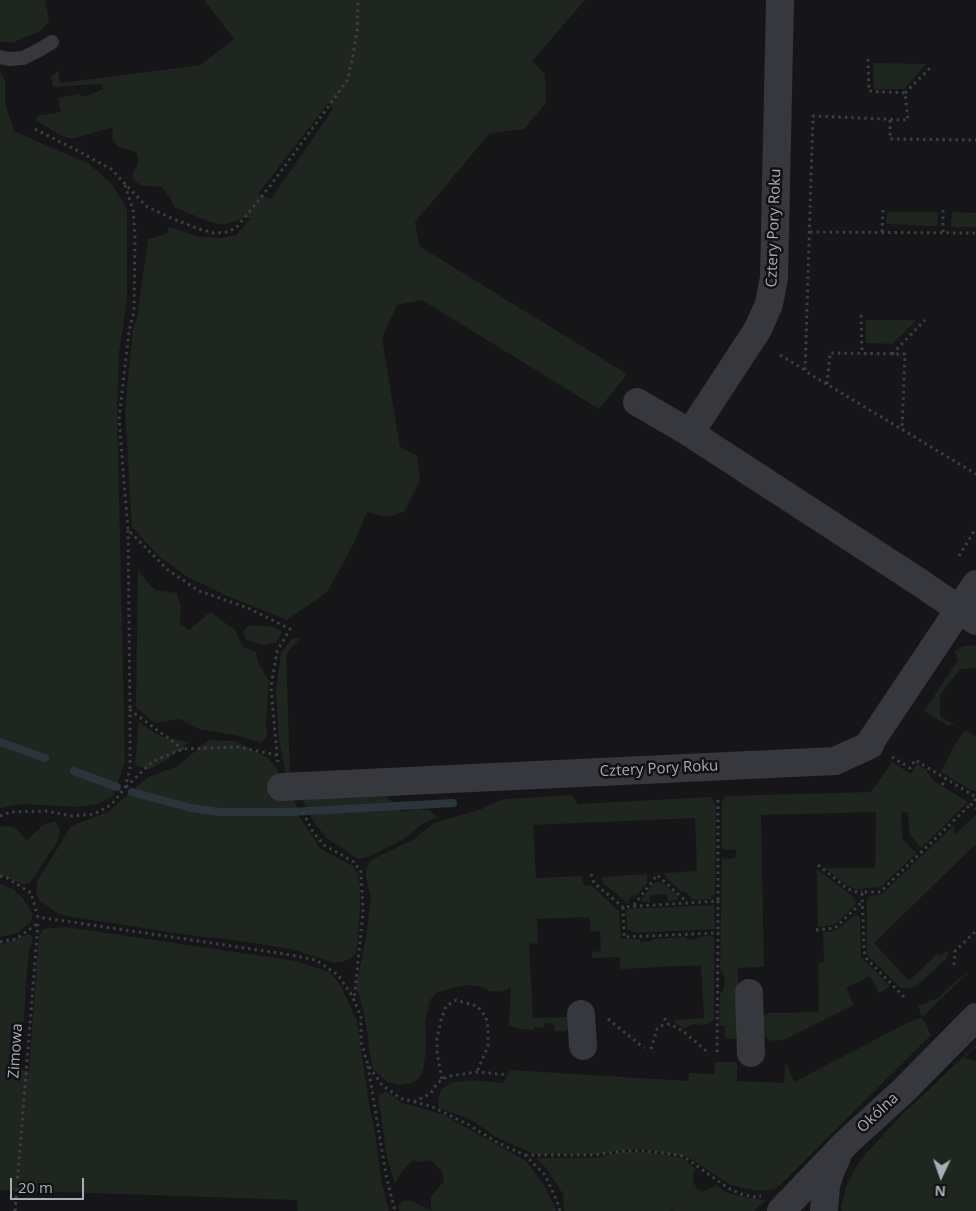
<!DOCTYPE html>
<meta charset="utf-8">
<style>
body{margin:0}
#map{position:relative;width:976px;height:1211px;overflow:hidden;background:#161618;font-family:"Open Sans",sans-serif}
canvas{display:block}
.north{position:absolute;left:916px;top:1151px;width:50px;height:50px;-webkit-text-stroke:4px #111113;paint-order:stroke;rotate:183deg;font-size:14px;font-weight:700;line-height:20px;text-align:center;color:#a8adb8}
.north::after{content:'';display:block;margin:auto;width:18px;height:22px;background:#a8adb8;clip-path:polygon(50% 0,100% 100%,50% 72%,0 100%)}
.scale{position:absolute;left:10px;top:1178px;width:74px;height:22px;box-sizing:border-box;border:2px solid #a8adb8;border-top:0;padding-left:6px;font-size:15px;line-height:18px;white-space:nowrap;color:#a8adb8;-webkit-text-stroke:4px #111113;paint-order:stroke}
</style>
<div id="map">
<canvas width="976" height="1211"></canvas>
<div class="north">N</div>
<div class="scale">20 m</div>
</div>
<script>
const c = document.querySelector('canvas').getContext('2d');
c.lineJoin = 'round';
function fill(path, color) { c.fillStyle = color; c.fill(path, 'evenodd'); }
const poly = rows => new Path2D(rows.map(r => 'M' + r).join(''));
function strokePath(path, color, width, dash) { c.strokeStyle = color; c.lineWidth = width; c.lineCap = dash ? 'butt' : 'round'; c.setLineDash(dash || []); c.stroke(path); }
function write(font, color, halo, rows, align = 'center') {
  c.font = font + ' "Open Sans",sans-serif'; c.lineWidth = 5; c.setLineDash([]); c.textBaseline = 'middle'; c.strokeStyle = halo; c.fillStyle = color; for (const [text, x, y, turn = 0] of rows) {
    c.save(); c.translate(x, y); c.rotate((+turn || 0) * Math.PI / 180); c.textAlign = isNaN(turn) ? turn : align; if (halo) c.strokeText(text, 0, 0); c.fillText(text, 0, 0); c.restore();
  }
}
const green = poly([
 [0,0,45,0,49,21,39,32,12,43,0,42],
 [204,0,585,0,532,61,545,74,546,103,524,129,490,133,415,222,419,246,627,374,599,409,422,300,397,305,382,338,400,447,417,456,420,480,404,512,387,517,367,512,354,543,327,592,287,620,225,595,186,576,159,556,132,527,125,409,133,330,137,317,148,239,167,234,169,227,200,237,222,238,236,235,251,218,244,218,227,224,218,224,205,220,174,207,171,199,162,187,142,186,136,182,133,179,133,171,137,166,138,159,136,152,118,147,112,139,113,127,72,139,60,135,36,120,37,116,61,112,58,98,79,94,85,97,103,89,102,84,53,87,51,76,58,71,60,83,201,65,234,39],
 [328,103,333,109,271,199,258,194],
 [873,63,926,64,904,89,874,89],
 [0,71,5,81,5,103,14,131,89,164,112,184,127,209,127,300,119,352,117,406,125,762,113,796,97,804,77,807,22,804,0,808],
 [887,212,938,212,937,226,886,224],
 [952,212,976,213,976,227,951,227],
 [866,320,916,320,892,344,866,343],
 [138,571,155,590,177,593,181,607,180,624,189,630,210,612,235,630,243,647,256,652,258,663,269,681,266,722,267,736,261,743,239,736,199,729,179,719,154,723,136,707],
 [249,625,273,627,282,632,276,642,263,645,246,640,243,632],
 [301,637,286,654,290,773,372,769,389,799,402,812,415,809,429,810,437,817,421,825,404,839,368,857,358,859,327,838,315,824,298,792,287,781,279,739,276,690,281,653,292,639],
 [974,645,976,646,976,668,960,669,940,695,940,716,955,725,947,725,924,711,958,660,955,651,963,646],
 [139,722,160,736,189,742,165,761,150,769,135,766],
 [965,730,976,737,976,791,970,790,941,772,953,748],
 [208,740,235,741,268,758,277,769,284,791,295,802,300,818,321,849,353,866,358,874,360,886,360,909,358,938,356,953,351,958,343,962,334,963,292,949,226,939,195,936,66,916,57,913,39,900,36,892,37,882,71,826,108,812,148,777,178,766],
 [892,762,911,774,917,764,927,770,927,772,934,781,968,802,921,848,910,835,908,812,901,812,902,838,916,853,881,887,857,889,851,888,825,868,875,868,876,812,761,815,764,967,738,968,740,1030,738,1036,734,1039,725,1039,725,1026,719,1025,720,992,723,991,725,980,722,971,720,969,722,858,729,859,736,857,736,849,727,850,722,849,722,804,723,798,726,796,871,792],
 [572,795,578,804,711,797,714,802,716,807,715,894,711,899,691,900,692,898,684,891,682,892,666,878,665,873,697,871,695,818,533,825,536,878,582,876,584,885,592,886,619,911,621,939,640,939,641,942,651,941,652,939,686,937,687,940,697,939,697,937,712,936,714,938,714,1019,712,1022,705,1025,694,1024,684,1028,676,1024,675,1022,675,1020,704,1018,701,965,620,969,620,957,592,958,592,952,601,951,600,932,591,931,589,917,537,919,538,943,529,944,533,1018,570,1017,570,1028,565,1031,555,1031,554,1024,545,1023,544,1028,534,1027,533,1030,520,1029,509,1025,511,987,501,992,490,991,482,987,466,985,437,992,430,1000,425,1022,426,1039,425,1057,423,1070,419,1078,412,1083,401,1085,387,1082,373,1069,369,1048,367,1029,360,997,356,987,366,937,371,898,366,875,367,866,371,860,414,839,434,823,479,810,504,799],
 [976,815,976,844,874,943,909,981,937,954,940,956,948,950,948,955,946,959,918,985,914,987,909,988,901,988,868,956,867,954,867,899,870,896,881,895,954,825,954,835],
 [55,821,60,829,58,840,30,883,22,884,0,875,0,828,2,826,14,827,27,840,43,825],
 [817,869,851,895,855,900,856,903,853,907,839,921,833,925,818,927],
 [647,874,647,883,636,896,634,894,628,901,630,903,627,903,606,885,604,885,603,882,602,877],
 [658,882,664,884,677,895,678,897,677,900,668,901,667,894,650,895,650,902,642,902,642,899,652,884],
 [0,884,13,889,24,900,33,915,31,922,17,933,0,937],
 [714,905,715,929,636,933,627,929,626,909],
 [858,915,860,918,861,957,889,985,889,987,879,993,870,976,846,988,854,1005,786,1039,772,1041,767,1038,764,1035,763,1029,762,1017,768,1013,819,1012,818,963,824,962,823,932,835,931,854,916],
 [66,927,296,961,329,972,340,984,357,1021,369,1104,375,1133,382,1184,389,1211,298,1211,297,1200,0,1190,0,945,29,934,33,938,29,950,26,982,22,1070,29,1071,39,936,43,929],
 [965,973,968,973,922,1017,931,1035,779,1186,774,1189,760,1191,743,1188,731,1185,688,1157,643,1149,626,1150,597,1154,534,1154,494,1136,470,1119,439,1108,438,1100,441,1090,451,1083,470,1080,503,1083,511,1070,688,1081,689,1073,714,1074,715,1062,737,1062,737,1081,784,1083,785,1065,787,1064,794,1082,907,1023,922,1017,918,1005,923,1004,938,998,960,977,962,978,965,974],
 [976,1045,976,1047,964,1058,971,1059,976,1061,976,1211,842,1211,841,1208,846,1187,856,1167,868,1151,902,1115],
 [386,1091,402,1103,442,1114,526,1161,545,1187,557,1211,400,1211,398,1206,403,1201,412,1201,431,1210,431,1197,444,1181,442,1171,431,1160,419,1162,413,1160,402,1171,395,1184,387,1158,378,1096],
 [621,1152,645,1152,682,1158,696,1169,693,1174,693,1181,697,1189,703,1192,716,1185,727,1193,750,1198,766,1200,754,1211,673,1211,672,1210,671,1211,564,1211,563,1194,546,1168,536,1158,594,1158]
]);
const stream = poly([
 [0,742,45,758],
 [74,771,117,787],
 [132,792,191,808,220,812,290,812,453,803]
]);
const path = poly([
 [868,59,869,91,905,93,908,120,813,116,805,371,976,474],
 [905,93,932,66],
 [890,120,890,139,976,140],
 [35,129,80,152,111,169,146,206,171,218,199,229,214,233,226,232,236,228,271,185,347,81,352,61,357,31,358,0],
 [125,185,133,210,135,235,134,312,129,331,119,419,128,530,168,570,199,591,248,608,290,629,277,651,271,687,277,755,278,762],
 [943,210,943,233],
 [810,232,976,233],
 [882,232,883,208],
 [861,315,862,353],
 [892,354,925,320],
 [780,355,805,370],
 [827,384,830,353,905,354,902,429],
 [128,530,130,710],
 [959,556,976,528],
 [892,757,910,768,915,760,976,797],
 [942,785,946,778],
 [126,787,153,761,183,749,238,747,277,755],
 [976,799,971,804,976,809],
 [718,800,718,901],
 [303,812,313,832,324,845,354,862,361,872,363,912,354,1001],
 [0,816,11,812,46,811,72,816,94,814,111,805,125,788,130,769,130,710,183,749],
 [818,865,848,889,857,892,862,892],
 [591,874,594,883,623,907],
 [0,876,7,878,31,893,38,917,285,954,316,960,338,975,351,994,361,1016,361,1042,368,1065,382,1085,400,1098,433,1107,469,1125,498,1143,525,1155,545,1175,557,1201,560,1211],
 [634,905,657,875,687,902],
 [816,930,835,928,862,902],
 [0,942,16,939,37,924],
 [954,965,955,951,976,931],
 [904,997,866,958,864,951,862,892,880,892,971,804],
 [665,1018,665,1024],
 [608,1019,644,1048],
 [651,1049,657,1029,660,1026,670,1024,683,1031,706,1051],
 [717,1052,718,933,624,937,623,907,718,901,718,933],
 [368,1066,386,1175,395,1211],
 [442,1079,437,1053,437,1038,441,1020,446,1006,456,1000,477,1006,486,1017,488,1028,488,1046,477,1072],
 [414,1102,431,1093,436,1085,442,1079,450,1076,477,1072,508,1075],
 [525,1155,594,1155,625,1151,647,1151,683,1156,728,1188,741,1194,754,1197,761,1196],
 [15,1211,38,924]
]);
const service = poly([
 [0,57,9,59,23,58,39,50,52,42]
]);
const minor = poly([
 [637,402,690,433,919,582,976,621],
 [690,433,758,329,769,304,774,278,780,0],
 [281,787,835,761,870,745,871,741,976,584],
 [749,993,751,1053],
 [581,1014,583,1046],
 [781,1211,846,1143,903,1091,976,1017],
 [824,1211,826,1186,830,1173,837,1157]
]);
const streetNames = [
 ["Cztery Pory Roku",774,228,-88],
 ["Cztery Pory Roku",659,769,-3],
 ["Zimowa",16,1051,-86],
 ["Okólna",878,1113,-43]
];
fill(green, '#1e261f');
strokePath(stream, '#2c353c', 8);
strokePath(path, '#3d3f44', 3, [2.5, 4]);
strokePath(service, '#37383d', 14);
strokePath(minor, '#37383d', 28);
write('15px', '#a8adb8', '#111113', streetNames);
</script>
